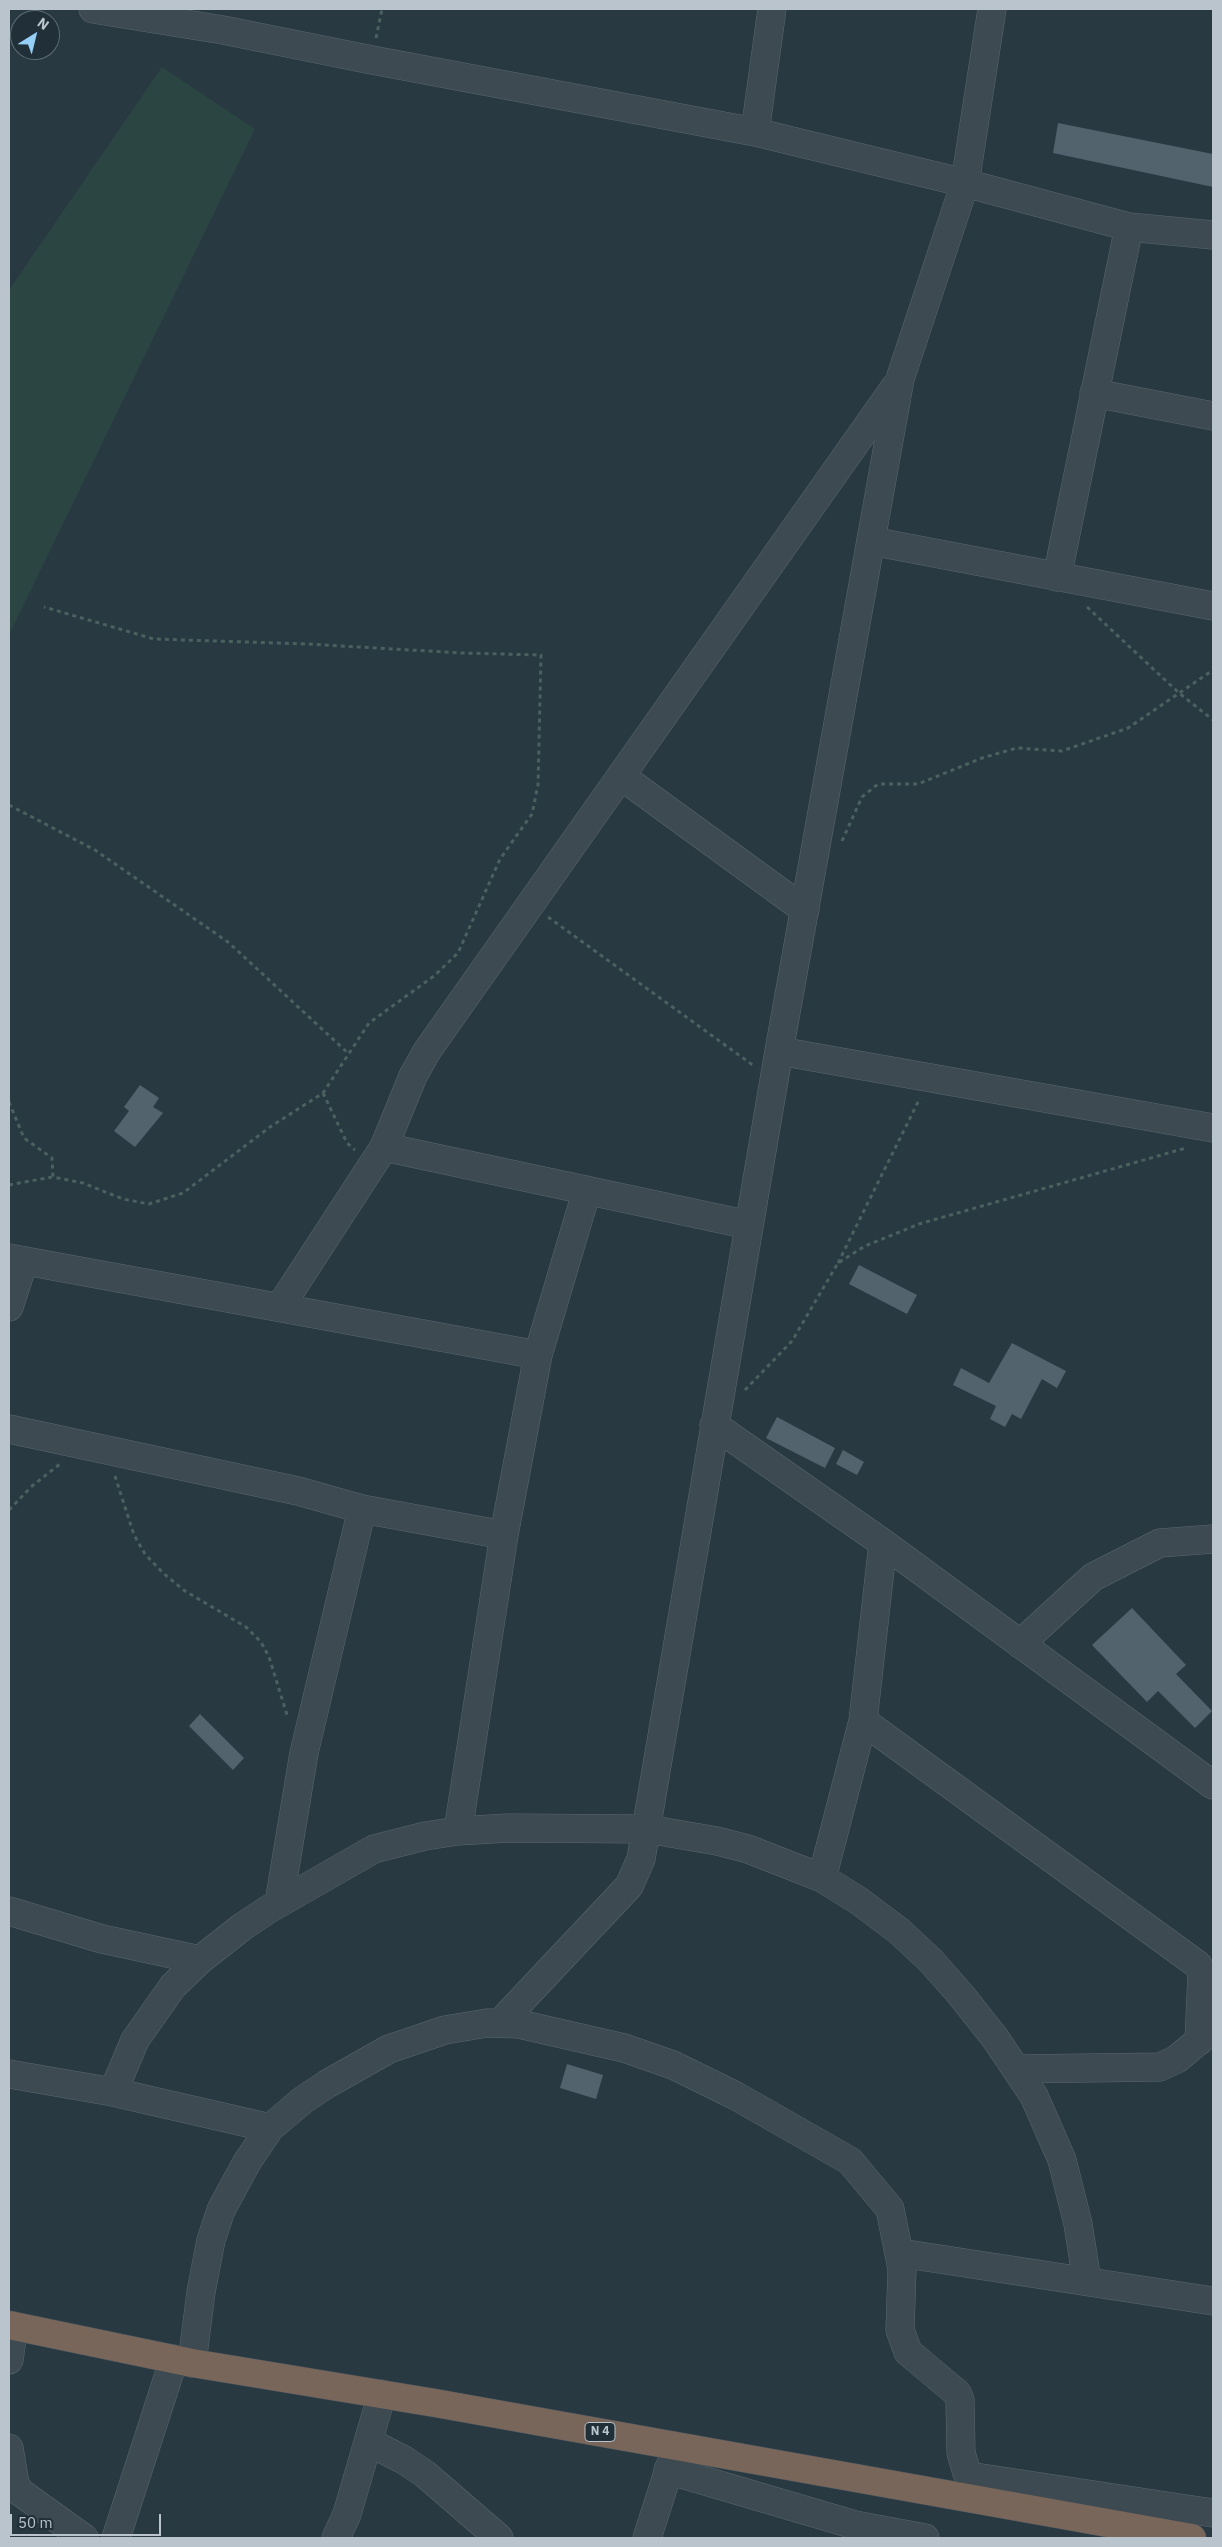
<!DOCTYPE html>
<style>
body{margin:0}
#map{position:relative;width:1222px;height:2547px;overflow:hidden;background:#283942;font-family:"IBM Plex Sans",sans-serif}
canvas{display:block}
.frame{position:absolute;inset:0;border:10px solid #bac4cc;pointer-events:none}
.north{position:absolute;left:10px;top:10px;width:50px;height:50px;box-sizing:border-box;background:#212f38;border:1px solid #5e6b73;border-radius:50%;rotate:36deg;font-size:14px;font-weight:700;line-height:20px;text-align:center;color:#bac4cc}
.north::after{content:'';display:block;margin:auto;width:18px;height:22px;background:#96cef5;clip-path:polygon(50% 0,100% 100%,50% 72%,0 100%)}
.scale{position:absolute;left:10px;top:2514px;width:151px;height:22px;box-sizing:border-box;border:2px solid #bac4cc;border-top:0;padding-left:6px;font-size:15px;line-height:18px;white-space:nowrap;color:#bac4cc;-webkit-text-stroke:4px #212f38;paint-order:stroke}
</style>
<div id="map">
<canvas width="1222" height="2547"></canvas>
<div class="frame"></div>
<div class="north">N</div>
<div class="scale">50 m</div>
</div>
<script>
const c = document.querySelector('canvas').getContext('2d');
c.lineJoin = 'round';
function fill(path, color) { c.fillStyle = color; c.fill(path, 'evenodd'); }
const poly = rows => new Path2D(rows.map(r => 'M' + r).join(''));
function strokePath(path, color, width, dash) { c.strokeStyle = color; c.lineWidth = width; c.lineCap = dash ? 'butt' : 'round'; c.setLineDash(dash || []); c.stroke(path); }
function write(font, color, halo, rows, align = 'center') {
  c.font = font + ' "IBM Plex Sans",sans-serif'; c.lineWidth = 4.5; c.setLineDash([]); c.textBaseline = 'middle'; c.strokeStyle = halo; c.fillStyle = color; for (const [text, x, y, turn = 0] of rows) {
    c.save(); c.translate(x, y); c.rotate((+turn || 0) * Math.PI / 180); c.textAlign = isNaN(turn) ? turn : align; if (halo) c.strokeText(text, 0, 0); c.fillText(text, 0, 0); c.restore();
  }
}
const green = poly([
 [162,67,255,129,9,635,9,290]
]);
const building = poly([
 [1058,123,1213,154,1213,187,1053,153],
 [140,1085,159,1098,153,1107,163,1113,135,1147,114,1131,129,1111,124,1107],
 [859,1265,917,1295,907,1314,849,1284],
 [1012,1343,1066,1371,1057,1388,1042,1379,1021,1419,1012,1414,1005,1427,990,1419,996,1406,953,1385,961,1368,989,1383],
 [777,1417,835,1448,825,1468,766,1438],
 [843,1450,864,1462,857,1475,836,1464],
 [1132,1608,1186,1665,1176,1674,1212,1711,1195,1728,1158,1691,1147,1702,1092,1645],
 [200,1714,244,1758,233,1770,189,1726],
 [567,2064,603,2075,596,2099,560,2088]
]);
const path = poly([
 [376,38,382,9],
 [1087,607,1179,693,1213,720],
 [9,805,95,850,228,942,349,1054],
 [842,841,862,797,878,784,918,784,982,758,1017,748,1062,751,1128,728,1213,670],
 [548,917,754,1066],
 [323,1093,347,1143,355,1150],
 [9,1102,24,1138,52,1158,53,1177,83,1183,123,1199,149,1204,183,1193,270,1127,323,1093,369,1023,434,976,458,953,500,859,532,814,538,785,541,655,462,653,307,644,154,639,44,607],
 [9,1185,52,1177],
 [838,1263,920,1098],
 [745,1390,792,1341,838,1263,865,1246,919,1224,1186,1148],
 [115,1476,134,1535,145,1554,163,1573,185,1591,246,1627,261,1642,269,1657,288,1718],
 [9,1510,32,1486,60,1464]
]);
const minor = poly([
 [93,9,223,30,372,60,755,132,965,183,1129,227,1213,235],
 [755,132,772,9],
 [1094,393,1213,416],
 [871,541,1213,606],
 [1057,577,1129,227],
 [621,776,805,910],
 [779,1051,1213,1128],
 [384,1147,749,1225],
 [9,1258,538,1355],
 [9,1307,24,1261],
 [280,1307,384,1147,413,1076,427,1051,895,387],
 [714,1425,883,1543,1213,1785],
 [9,1429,298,1491,362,1509,504,1535],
 [1020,1644,1093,1577,1160,1543,1213,1539],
 [863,1721,1198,1965,1202,1973,1199,2041],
 [458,1831,504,1535,538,1355,587,1190],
 [822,1878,863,1721,883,1543],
 [279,1903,304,1753,362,1509],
 [9,1911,102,1939,200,1960],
 [500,2023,629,1886,641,1859,779,1051,900,379,965,183,992,9],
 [1016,2069,1160,2067,1177,2059,1213,2029],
 [9,2074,113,2092,270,2128],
 [113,2092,135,2040,173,1986,200,1960,242,1927,269,1909,374,1849,425,1836,458,1831,508,1828,647,1829,717,1841,748,1849,822,1878,859,1901,899,1931,931,1961,961,1995,995,2038,1034,2096,1062,2160,1078,2224,1087,2281],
 [900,2253,1213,2301],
 [9,2360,14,2326],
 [192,2363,201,2292,211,2240,221,2210,247,2162,270,2128,303,2100,327,2084,389,2049,445,2030,487,2023,519,2024,624,2048,673,2065,736,2096,850,2161,890,2209,902,2269,900,2330,908,2352,957,2393,960,2400,961,2453,967,2473,975,2477,1213,2513],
 [369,2442,404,2460,425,2474,499,2538],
 [9,2448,15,2484,20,2492,84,2538],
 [668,2470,855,2525,925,2538],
 [116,2538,174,2359],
 [336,2538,347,2514,382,2394],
 [647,2538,674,2454]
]);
const highway = poly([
 [9,2325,192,2363,435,2403,1192,2538]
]);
const shields = [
 [600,2432,30]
];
const shieldNames = [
 ["N 4",600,2432]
];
fill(green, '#2b4542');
fill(building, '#52636d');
strokePath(minor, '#5b6770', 29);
strokePath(highway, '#47545d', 29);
strokePath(path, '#4b615f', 3, [4, 4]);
strokePath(minor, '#3d4a52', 28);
strokePath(highway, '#78665a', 28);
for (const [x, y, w] of shields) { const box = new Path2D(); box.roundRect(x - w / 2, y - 9.5, w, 19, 4); c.fillStyle = '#212f38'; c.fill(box); strokePath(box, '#bac4cc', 1); }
write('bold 12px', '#bac4cc', null, shieldNames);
</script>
